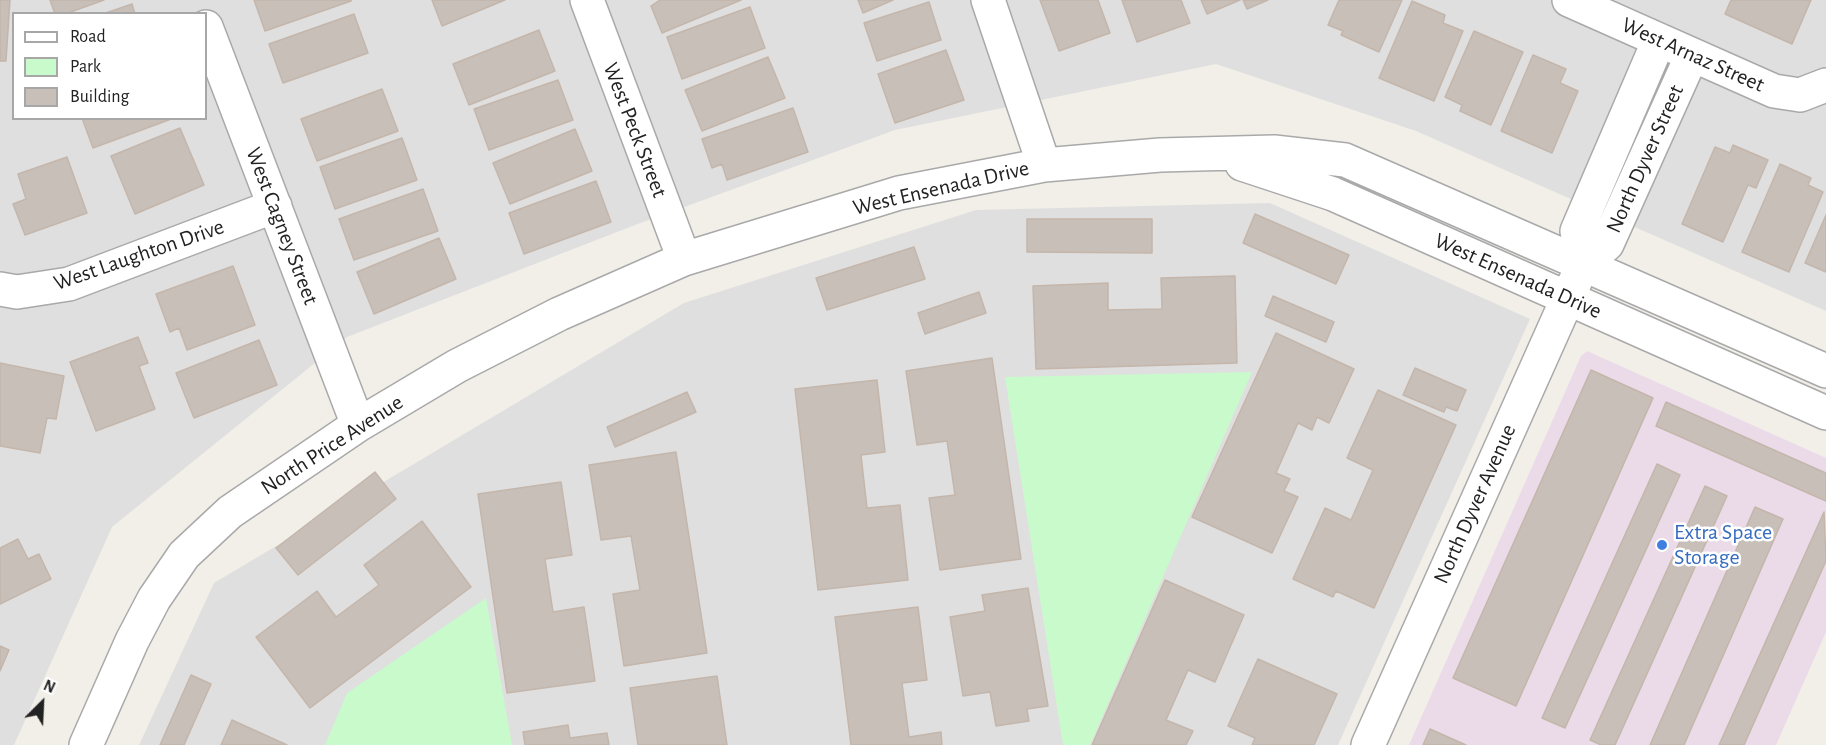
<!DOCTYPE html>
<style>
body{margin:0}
#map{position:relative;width:1826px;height:745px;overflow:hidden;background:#f2efe9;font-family:"Alegreya Sans",sans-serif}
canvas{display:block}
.legend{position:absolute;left:12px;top:12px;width:195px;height:108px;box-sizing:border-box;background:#fff;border:2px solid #a7a7a7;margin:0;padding:8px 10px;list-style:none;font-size:18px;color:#222}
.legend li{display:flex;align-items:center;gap:12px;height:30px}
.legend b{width:30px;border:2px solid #a7a7a7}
.north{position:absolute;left:12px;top:673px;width:60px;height:60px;-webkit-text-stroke:4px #fff;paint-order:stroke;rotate:24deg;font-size:16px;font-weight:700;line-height:24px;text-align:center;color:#222}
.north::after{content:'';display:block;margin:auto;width:21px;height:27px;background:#222;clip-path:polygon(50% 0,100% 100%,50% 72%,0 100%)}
</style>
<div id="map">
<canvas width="1826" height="745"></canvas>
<ul class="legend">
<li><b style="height:8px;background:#fff"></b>Road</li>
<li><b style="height:16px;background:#c8facc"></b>Park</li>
<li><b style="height:16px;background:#c7bfb8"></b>Building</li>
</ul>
<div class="north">N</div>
</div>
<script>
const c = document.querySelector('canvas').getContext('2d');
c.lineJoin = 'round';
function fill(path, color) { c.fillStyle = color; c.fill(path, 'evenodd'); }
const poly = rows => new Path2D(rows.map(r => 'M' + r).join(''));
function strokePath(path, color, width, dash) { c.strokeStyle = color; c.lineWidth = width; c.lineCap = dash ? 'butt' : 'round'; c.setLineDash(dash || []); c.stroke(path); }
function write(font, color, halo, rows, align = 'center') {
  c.font = font + ' "Alegreya Sans",sans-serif'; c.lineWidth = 5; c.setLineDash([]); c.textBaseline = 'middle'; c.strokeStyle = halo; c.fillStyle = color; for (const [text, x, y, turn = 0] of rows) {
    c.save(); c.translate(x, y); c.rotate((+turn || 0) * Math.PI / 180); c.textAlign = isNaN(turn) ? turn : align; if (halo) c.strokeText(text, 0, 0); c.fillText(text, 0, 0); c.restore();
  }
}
const residential = poly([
 [0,0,1826,0,1826,311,1416,131,1216,64,895,130,635,225,347,337,112,527,14,745,0,745],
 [14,14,206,14,206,118,14,118],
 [1270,203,1530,319,1338,745,139,745,214,583,684,303,976,210]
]);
const industrial = poly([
 [1587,351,1826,458,1826,632,1776,745,1409,745,1581,356]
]);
const park = poly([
 [1252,372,1090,745,1063,745,1005,377],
 [486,598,512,745,325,745,347,693]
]);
const building = poly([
 [0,0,10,0,6,61,0,61,0,0],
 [50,0,104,0,65,14,55,14,50,0],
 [254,0,351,0,351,1,265,31,254,0],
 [432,0,505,0,442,26,432,0],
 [660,0,741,0,662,33,651,6,660,0],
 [858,0,893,0,863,13,858,0],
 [1040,0,1098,0,1110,33,1059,51,1040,0],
 [1122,0,1181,0,1190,23,1137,42,1122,0],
 [1201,0,1240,0,1207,14,1201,0],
 [1243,0,1268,0,1247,9,1243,0],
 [1339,0,1402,0,1379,52,1341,35,1343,31,1328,25,1339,0],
 [1731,0,1811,0,1792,44,1725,14,1731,0],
 [1412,1,1445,15,1443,23,1463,31,1434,101,1379,78,1412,1],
 [929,2,941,40,877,61,864,23,929,2],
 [132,4,135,14,103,14,132,4],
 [750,7,765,48,682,79,667,37,750,7],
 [354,14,368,53,283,83,269,44,354,14],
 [539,30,555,71,469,105,453,64,539,30],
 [1474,31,1523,52,1491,125,1460,111,1462,105,1445,97,1474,31],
 [946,50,964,100,895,123,878,74,946,50],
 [1533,55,1566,69,1560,83,1578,91,1552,153,1501,131,1533,55],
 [768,57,785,98,702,131,685,90,768,57],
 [558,80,573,120,489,150,474,109,558,80],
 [382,89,398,131,317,161,301,119,382,89],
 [793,108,808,152,727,180,722,164,712,168,702,139,793,108],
 [82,118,174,118,93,148,82,118],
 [180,128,204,185,135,214,111,156,180,128],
 [575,129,592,171,510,204,493,163,575,129],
 [402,138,417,180,335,209,320,167,402,138],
 [1733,145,1768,160,1756,188,1748,185,1723,242,1682,224,1715,147,1730,153,1733,145],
 [67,157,87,213,25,235,13,204,26,199,18,174,67,157],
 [1780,164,1811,178,1808,185,1823,192,1789,272,1742,252,1780,164],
 [596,181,611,222,524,254,509,213,596,181],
 [423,189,438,231,354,260,339,219,423,189],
 [1255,214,1349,255,1336,284,1243,243,1255,214],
 [1826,215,1826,272,1805,263,1826,215],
 [1027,219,1152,219,1152,253,1027,252,1027,219],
 [439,238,456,279,374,314,357,272,439,238],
 [914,247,925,279,827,310,816,278,914,247],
 [233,266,255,325,187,350,179,328,170,332,156,294,233,266],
 [1235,276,1237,363,1036,369,1033,286,1108,283,1108,310,1162,309,1161,278,1235,276],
 [979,292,986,313,925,334,918,313,979,292],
 [1273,296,1334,322,1326,342,1265,316,1273,296],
 [1276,333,1354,369,1329,423,1317,417,1312,430,1298,423,1276,473,1290,479,1284,491,1298,497,1272,553,1192,517,1276,333],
 [138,337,148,363,139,366,155,409,96,431,70,362,138,337],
 [259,340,277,385,194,418,176,373,259,340],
 [992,358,1021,559,940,570,929,498,955,495,947,441,917,445,906,371,992,358],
 [0,363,64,376,56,419,47,418,40,453,0,446,0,363],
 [1415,368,1466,390,1457,411,1446,407,1444,412,1403,395,1415,368],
 [1591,370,1653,398,1516,706,1453,678,1591,370],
 [877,380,885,452,861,455,867,508,900,505,908,580,818,590,795,389,877,380],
 [1378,390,1456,425,1374,608,1336,591,1333,597,1293,579,1325,508,1351,520,1373,470,1347,458,1378,390],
 [687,392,696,412,615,447,607,427,687,392],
 [1666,402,1826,473,1826,501,1656,426,1666,402],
 [676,452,707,653,624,666,613,594,640,590,631,536,601,540,589,465,676,452],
 [1657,464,1680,475,1565,728,1542,718,1657,464],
 [375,472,396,499,298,575,276,548,375,472],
 [561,482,572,555,545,559,553,612,584,607,595,681,507,693,478,494,561,482],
 [1705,486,1727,496,1615,745,1601,745,1590,740,1705,486],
 [1755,507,1783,519,1684,745,1650,745,1755,507],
 [1824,512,1826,561,1744,745,1719,745,1824,512],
 [422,521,471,587,310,708,256,637,317,591,336,617,379,585,364,565,422,521],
 [18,539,28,559,39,554,51,579,0,604,0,548,18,539],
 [1165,580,1244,615,1215,682,1188,670,1166,720,1193,731,1186,745,1092,745,1165,580],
 [1028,588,1048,706,1027,709,1029,721,996,726,990,692,963,696,950,617,985,611,982,595,1028,588],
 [918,607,927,680,902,683,909,737,941,732,942,745,851,745,835,617,918,607],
 [0,646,9,650,0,671,0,646],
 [1258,659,1337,694,1314,745,1252,745,1255,738,1228,726,1258,659],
 [191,675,211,684,184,745,160,745,191,675],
 [717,676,727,745,638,745,630,688,717,676],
 [232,720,287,745,221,745,232,720],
 [568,725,570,738,607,733,609,745,525,745,523,732,568,725],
 [1430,729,1466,745,1423,745,1430,729]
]);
const minor = poly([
 [587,0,684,259],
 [988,0,1044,165],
 [1569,0,1774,91,1800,95,1826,85],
 [206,27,358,425],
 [1242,164,1333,194,1826,413],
 [1583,264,1577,231,1659,40],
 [0,289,17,292,69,284,275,206],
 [86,745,132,641,154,599,184,555,230,512,358,425,457,366,559,314,684,259,899,193,1044,165,1160,155,1274,152,1345,160,1826,371],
 [1368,745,1583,264,1607,244,1692,55]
]);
const markers = [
 [1662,545,6,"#3f7fe0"]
];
const streetNames = [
 ["West Arnaz Street",1693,55,24],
 ["West Peck Street",635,130,69],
 ["North Dyver Street",1645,159,-66],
 ["West Ensenada Drive",941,188,-13],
 ["West Cagney Street",282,226,69],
 ["West Laughton Drive",139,255,-19],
 ["West Ensenada Drive",1518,276,24],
 ["North Price Avenue",332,445,-33],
 ["North Dyver Avenue",1475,504,-66]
];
const shopNames = [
 ["Extra Space",1674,532],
 ["Storage",1674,557]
];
fill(residential, '#e0dfdf');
fill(industrial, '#ebdbe8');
fill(park, '#c8facc');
fill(building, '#c7bfb8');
strokePath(building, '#c4b6ab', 1.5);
strokePath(minor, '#a9a9a9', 36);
strokePath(minor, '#fff', 33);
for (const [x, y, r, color] of markers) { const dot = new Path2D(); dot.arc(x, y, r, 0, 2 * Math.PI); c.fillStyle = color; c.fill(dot); strokePath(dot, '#fff', 2); }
write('22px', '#222', '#fff', streetNames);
write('22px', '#366cbe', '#fff', shopNames, 'left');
</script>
